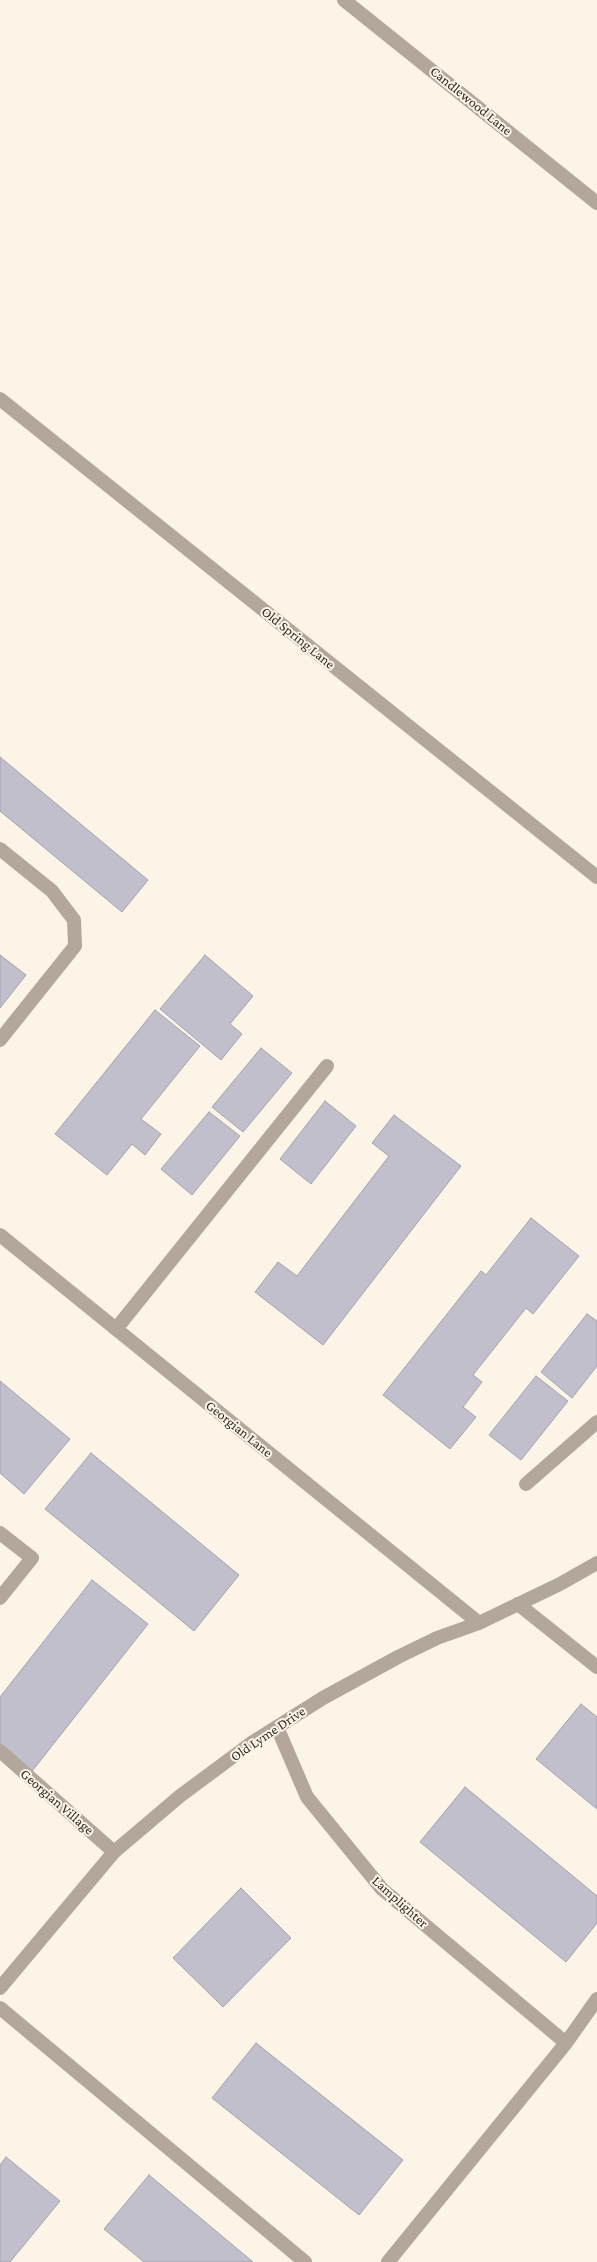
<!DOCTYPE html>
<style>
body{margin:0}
canvas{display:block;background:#fcf4e7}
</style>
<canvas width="597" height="2262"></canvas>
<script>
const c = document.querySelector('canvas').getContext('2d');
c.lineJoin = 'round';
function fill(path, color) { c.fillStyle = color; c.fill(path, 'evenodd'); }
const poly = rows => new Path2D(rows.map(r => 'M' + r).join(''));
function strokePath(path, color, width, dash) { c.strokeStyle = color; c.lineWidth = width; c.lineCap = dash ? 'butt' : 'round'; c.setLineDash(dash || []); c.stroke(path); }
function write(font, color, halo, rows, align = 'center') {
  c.font = font + ' "Crimson Pro",serif'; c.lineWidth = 4; c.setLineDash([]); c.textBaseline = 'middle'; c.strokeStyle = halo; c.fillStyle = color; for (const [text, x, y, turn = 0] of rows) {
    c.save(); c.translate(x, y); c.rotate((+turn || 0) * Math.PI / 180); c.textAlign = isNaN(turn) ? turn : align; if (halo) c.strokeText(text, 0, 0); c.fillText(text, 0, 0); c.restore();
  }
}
const building = poly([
 [0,757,148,880,122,912,0,811,0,757],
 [0,955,26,975,0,1008,0,955],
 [205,955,253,996,230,1024,242,1034,221,1060,160,1009,205,955],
 [155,1010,200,1046,141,1119,161,1134,145,1155,132,1144,107,1175,55,1134,155,1010],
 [261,1048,292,1073,243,1132,212,1107,261,1048],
 [325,1101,356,1126,311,1184,280,1159,325,1101],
 [209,1112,240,1136,192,1195,161,1169,209,1112],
 [394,1115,461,1166,323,1345,255,1292,278,1262,297,1276,389,1156,372,1143,394,1115],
 [531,1218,579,1256,533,1314,526,1308,473,1375,482,1382,463,1407,476,1417,450,1449,383,1395,481,1271,486,1275,531,1218],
 [587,1314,597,1321,597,1366,572,1398,541,1372,587,1314],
 [536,1376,568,1401,521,1460,489,1435,536,1376],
 [0,1381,70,1439,24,1494,0,1473,0,1381],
 [91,1453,239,1575,194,1631,45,1509,91,1453],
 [92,1580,148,1624,29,1775,0,1753,0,1697,92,1580],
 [581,1704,597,1717,597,1809,536,1759,581,1704],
 [465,1787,597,1896,597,1923,566,1962,420,1842,465,1787],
 [241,1888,291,1938,223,2007,173,1958,241,1888],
 [256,2043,403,2160,359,2215,212,2098,256,2043],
 [6,2157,60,2201,10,2262,0,2262,0,2165,6,2157],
 [149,2175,253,2262,144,2262,104,2229,149,2175]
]);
const service = poly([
 [0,849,52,891,74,920,75,946,0,1040],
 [116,1329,327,1066],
 [526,1484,597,1422],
 [0,1533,32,1558,0,1598],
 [518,1604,597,1667],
 [277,1727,307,1797,382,1889,566,2043],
 [0,1751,114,1852],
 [0,2008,305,2262],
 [388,2262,566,2043,597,1999]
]);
const minor = poly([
 [344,0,597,203],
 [0,399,597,877],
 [0,1235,479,1623],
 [0,1988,114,1852,180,1796,250,1744,323,1698,398,1657,437,1638,479,1623,560,1584,597,1563]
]);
const streetNames = [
 ["Candlewood Lane",471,101,39],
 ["Old Spring Lane",298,638,39],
 ["Georgian Lane",239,1429,39],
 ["Old Lyme Drive",268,1734,-34],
 ["Georgian Village",57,1802,41],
 ["Lamplighter",400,1902,42]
];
fill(building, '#c2bfcd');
strokePath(building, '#a4a1ae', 1);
strokePath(service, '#b3a79c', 14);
strokePath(minor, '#b3a79c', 14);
write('14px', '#2f2b27', '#fcf4e7', streetNames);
</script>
